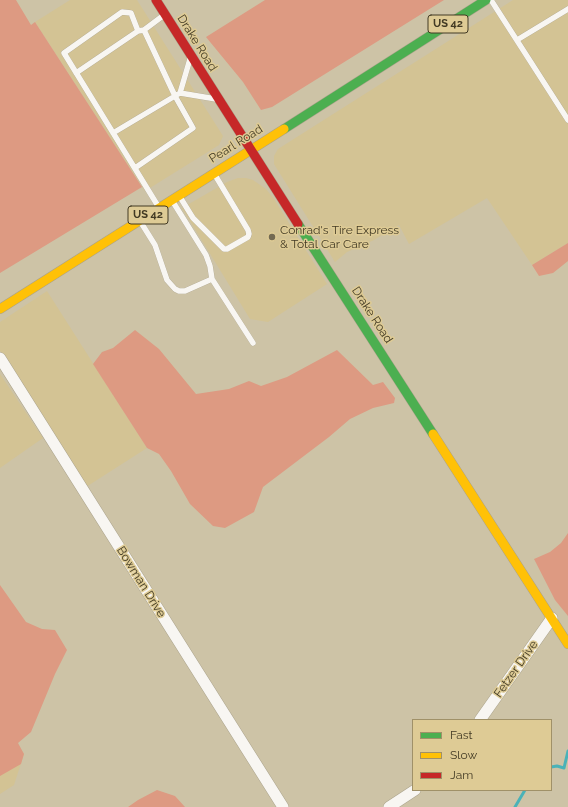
<!DOCTYPE html>
<style>
body{margin:0}
#map{position:relative;width:568px;height:807px;overflow:hidden;background:#cdc3a6;font-family:Raleway,sans-serif}
canvas{display:block}
.legend{position:absolute;left:412px;top:719px;width:140px;height:72px;box-sizing:border-box;background:#decb95;border:1px solid #a09168;margin:0;padding:5px 7px;list-style:none;font-size:12px;color:#423a24}
.legend li{display:flex;align-items:center;gap:8px;height:20px}
.legend b{width:20px;border:1px solid #a09168}
</style>
<div id="map">
<canvas width="568" height="807"></canvas>
<ul class="legend">
<li><b style="height:5px;background:#4caf50"></b>Fast</li>
<li><b style="height:5px;background:#ffc107"></b>Slow</li>
<li><b style="height:5px;background:#c62828"></b>Jam</li>
</ul>
</div>
<script>
const c = document.querySelector('canvas').getContext('2d');
c.lineJoin = 'round';
function fill(path, color) { c.fillStyle = color; c.fill(path, 'evenodd'); }
const poly = rows => new Path2D(rows.map(r => 'M' + r).join(''));
function strokePath(path, color, width, dash) { c.strokeStyle = color; c.lineWidth = width; c.lineCap = dash ? 'butt' : 'round'; c.setLineDash(dash || []); c.stroke(path); }
function write(font, color, halo, rows, align = 'center') {
  c.font = font + ' Raleway,sans-serif'; c.lineWidth = 3; c.setLineDash([]); c.textBaseline = 'middle'; c.strokeStyle = halo; c.fillStyle = color; for (const [text, x, y, turn = 0] of rows) {
    c.save(); c.translate(x, y); c.rotate((+turn || 0) * Math.PI / 180); c.textAlign = isNaN(turn) ? turn : align; if (halo) c.strokeText(text, 0, 0); c.fillText(text, 0, 0); c.restore();
  }
}
const built = poly([
 [70,0,137,0,223,136,219,145,145,191,35,22],
 [513,0,568,0,568,243,532,265,487,198,409,244,399,225,374,240,347,252,335,262,274,164,274,156,278,149],
 [238,178,246,178,253,180,266,189,274,199,327,284,268,322,250,319,182,208,227,182],
 [47,291,147,448,86,487,0,351,0,322],
 [0,374,43,438,0,468],
 [0,715,24,754,14,785,0,794]
]);
const forest = poly([
 [0,0,16,0,31,25,35,22,142,187,0,273],
 [265,0,444,0,272,107,261,110,243,82,206,37],
 [568,243,568,261,553,273,539,276,532,265],
 [135,330,159,349,196,394,229,389,249,381,261,386,287,377,337,350,373,385,383,382,395,398,394,403,373,408,350,419,329,437,263,487,254,512,225,528,213,526,190,504,171,471,159,454,147,448,93,364,102,352,113,348],
 [568,533,568,616,555,600,534,559,550,552,561,543],
 [0,585,26,622,42,629,55,630,67,650,55,674,31,732,18,743,24,754,21,764,0,776],
 [157,790,175,796,185,807,128,807,138,800]
]);
const stream = poly([
 [551,767,557,766,564,768,568,751],
 [515,807,525,790]
]);
const lane = poly([
 [491,0,568,120],
 [144,30,175,96,180,93,216,99],
 [517,40,568,9],
 [76,73,138,31],
 [180,93,190,59],
 [113,133,175,96,193,128,135,168],
 [180,197,193,218,224,249,227,249,248,237,249,234,248,230,215,175],
 [173,202,206,255,210,266,212,279,253,343],
 [158,206,64,53,122,12,131,13,138,31,144,30,164,15],
 [140,221,155,245,167,280,175,289,179,291,185,291,212,279]
]);
const street = poly([
 [0,358,283,807],
 [480,720,552,618],
 [389,807,415,790]
]);
const fast = poly([
 [284,129,486,0],
 [298,224,433,434]
]);
const slow = poly([
 [0,309,284,129],
 [433,434,568,644]
]);
const jam = poly([
 [156,0,298,224]
]);
const markers = [
 [272,237,4,"#736a52"]
];
const shields = [
 [448,24,40],
 [148,215,40]
];
const shieldNames = [
 ["US 42",448,24],
 ["US 42",148,215]
];
const streetNames = [
 ["Drake Road",197,43,58],
 ["Pearl Road",236,144,-32],
 ["Drake Road",372,315,57],
 ["Bowman Drive",141,582,58],
 ["Fetzer Drive",516,669,-55]
];
const poiNames = [
 ["Conrad's Tire Express",280,230],
 ["& Total Car Care",280,244]
];
fill(built, '#d3c394');
fill(forest, '#dd9a82');
strokePath(stream, '#4ab2b8', 3);
strokePath(lane, '#aaa28b', 6);
strokePath(street, '#aaa28b', 12);
strokePath(fast, '#aaa28b', 10);
strokePath(slow, '#aaa28b', 10);
strokePath(jam, '#aaa28b', 10);
strokePath(lane, '#f8f6f2', 5.5);
strokePath(street, '#f8f6f2', 11);
strokePath(fast, '#4caf50', 9);
strokePath(slow, '#ffc107', 9);
strokePath(jam, '#c62828', 9);
for (const [x, y, r, color] of markers) { const dot = new Path2D(); dot.arc(x, y, r, 0, 2 * Math.PI); c.fillStyle = color; c.fill(dot); strokePath(dot, '#decb95', 1.5); }
for (const [x, y, w] of shields) { const box = new Path2D(); box.roundRect(x - w / 2, y - 9, w, 18, 3); c.fillStyle = '#decb95'; c.fill(box); strokePath(box, '#423a24', 1); }
write('bold 11px', '#423a24', null, shieldNames);
write('12px', '#423a24', '#decb95', streetNames);
write('12px', '#423a24', '#decb95', poiNames, 'left');
</script>
